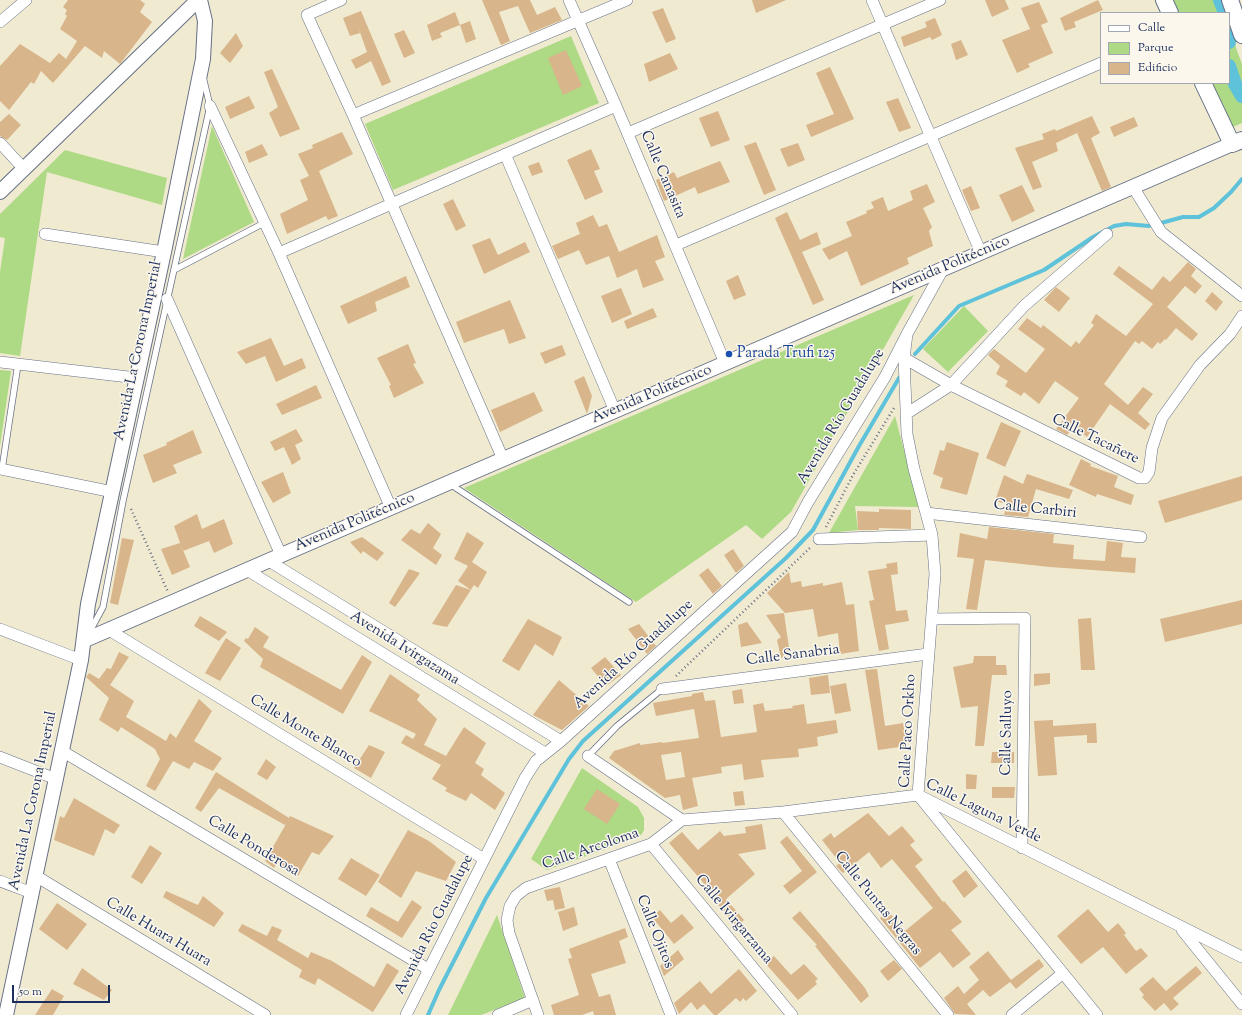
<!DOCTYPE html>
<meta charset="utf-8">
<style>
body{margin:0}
#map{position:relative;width:1242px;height:1015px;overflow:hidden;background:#f0ead1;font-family:"Sorts Mill Goudy",serif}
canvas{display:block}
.legend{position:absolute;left:1100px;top:12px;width:130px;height:72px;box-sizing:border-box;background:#fbf7ec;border:1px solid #a1a7b3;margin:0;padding:5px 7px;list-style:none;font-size:12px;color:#1b2f5e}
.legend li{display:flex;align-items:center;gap:8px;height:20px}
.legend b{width:20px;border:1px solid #a1a7b3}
.scale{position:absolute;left:12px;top:985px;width:98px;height:18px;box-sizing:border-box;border:2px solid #1b2f5e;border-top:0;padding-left:5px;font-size:12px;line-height:14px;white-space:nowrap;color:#1b2f5e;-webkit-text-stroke:3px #fbf7ec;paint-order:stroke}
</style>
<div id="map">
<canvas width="1242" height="1015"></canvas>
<ul class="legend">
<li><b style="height:5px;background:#fff"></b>Calle</li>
<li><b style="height:11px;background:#aed985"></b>Parque</li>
<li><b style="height:11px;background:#d8b58a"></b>Edificio</li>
</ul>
<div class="scale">50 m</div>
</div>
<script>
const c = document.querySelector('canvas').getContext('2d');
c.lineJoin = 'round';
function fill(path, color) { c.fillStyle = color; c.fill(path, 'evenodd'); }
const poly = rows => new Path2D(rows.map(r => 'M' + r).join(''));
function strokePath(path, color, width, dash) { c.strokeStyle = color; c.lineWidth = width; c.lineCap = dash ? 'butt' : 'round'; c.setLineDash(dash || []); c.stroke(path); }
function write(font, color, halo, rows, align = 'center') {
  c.font = font + ' "Sorts Mill Goudy",serif'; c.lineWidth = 3; c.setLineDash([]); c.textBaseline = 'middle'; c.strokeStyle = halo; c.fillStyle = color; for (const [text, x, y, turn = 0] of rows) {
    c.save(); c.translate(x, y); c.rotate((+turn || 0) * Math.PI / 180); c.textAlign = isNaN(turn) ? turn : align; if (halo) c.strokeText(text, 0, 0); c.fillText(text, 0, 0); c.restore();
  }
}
const green = poly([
 [1171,0,1224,0,1229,13,1177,13],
 [1229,14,1236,48,1242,64,1242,123,1233,127,1211,83,1229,83],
 [571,36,599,103,393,190,365,124],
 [212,126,254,222,183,259],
 [65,150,167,178,162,205,47,172,20,356,0,353,0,272,5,238,0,237,0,214],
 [914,295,791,512,762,539,746,525,636,602,464,488],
 [964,306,988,331,948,372,923,349],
 [0,370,11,371,0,446],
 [895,416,919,507,855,506,858,530,829,533],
 [582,768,638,807,644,818,644,830,640,837,547,870,531,859],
 [497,915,525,998,481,1015,448,1015]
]);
const stream = poly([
 [1161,223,1183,217,1199,217,1214,208,1231,192,1242,179],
 [915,354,959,306,1044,270,1093,237,1114,226,1126,224,1149,226],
 [428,1015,439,990,486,898,569,759,583,741,786,558,813,530,859,446,899,378]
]);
const canal = poly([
 [1220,0,1225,13],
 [1229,36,1229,42],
 [1229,66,1235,84,1242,96]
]);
const building = poly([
 [68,0,140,0,145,4,140,12,152,22,120,64,104,51,102,58,85,46,53,83,41,71,34,84,31,82,9,110,0,101,0,66,20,44,50,63,59,53,66,59,77,41,60,29,67,16,65,14,67,10,63,7],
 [482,0,530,0,537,15,555,7,562,20,530,33,518,6,499,12,510,41,501,45],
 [752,0,786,0,756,13],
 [985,0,1005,0,1009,9,992,17],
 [1098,0,1103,10,1074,22,1076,27,1065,31,1060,18],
 [1039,2,1048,22,1041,25,1053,53,1028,64,1030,67,1017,73,1002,40,1030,29,1021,8],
 [663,8,676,39,666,43,652,12],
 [361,11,391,82,382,86,371,61,356,69,351,60,367,52,357,24,360,33,350,36,343,18],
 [455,12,460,25,440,33,442,37,432,41,427,25],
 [935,18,942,35,932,40,930,37,904,47,901,37,927,27,925,22],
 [470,21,476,39,466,43,460,25],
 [404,30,415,53,404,58,394,34],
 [236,33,243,46,230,63,220,53],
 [961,40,968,55,956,60,951,44],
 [566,50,582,86,563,95,548,58],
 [670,53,678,69,649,82,644,64],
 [830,67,854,119,811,137,806,125,834,114,816,73],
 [272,69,300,129,280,137,269,113,278,107,264,72],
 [249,96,255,108,230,119,225,107],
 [898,98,911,128,899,132,886,102],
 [718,111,730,140,711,147,699,118],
 [9,114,21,125,7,140,0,136,0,122],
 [1092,116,1100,133,1091,138,1111,187,1102,191,1077,133,1056,143,1058,151,1032,162,1042,187,1033,190,1015,148,1044,139,1042,134,1055,129,1056,131],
 [1134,117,1138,126,1114,137,1110,127],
 [342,132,353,154,319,171,338,216,328,220,326,216,287,234,280,214,308,200,300,180,309,176,298,154,313,148,312,145],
 [756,142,776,190,764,195,744,146],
 [798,143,805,160,788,167,780,149],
 [262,144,268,155,249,163,245,152],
 [591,149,600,169,594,171,603,192,585,200,567,160],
 [720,161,730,182,698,194,695,187,664,201,656,180,674,172,677,178],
 [539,162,543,172,532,176,528,166],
 [927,184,935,202,923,208,932,227,929,231,933,246,907,258,909,264,861,286,847,251,829,260,822,249,852,236,846,222,867,213,866,211,874,208,871,202,883,197,888,211,913,200,910,191],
 [1022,185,1035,211,1012,222,999,195],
 [971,186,980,208,971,211,962,190],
 [453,199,466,226,456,231,443,204],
 [787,212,800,240,817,232,821,244,802,252,824,300,813,305,775,218],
 [593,215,599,227,607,224,619,252,657,235,665,257,655,261,664,280,643,288,637,269,617,278,609,256,586,265,579,250,558,259,552,246,580,234,576,223],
 [490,238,498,255,525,242,530,252,484,274,472,245],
 [1188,262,1196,269,1191,276,1202,286,1195,294,1185,286,1167,307,1198,334,1192,341,1176,328,1166,340,1165,339,1160,344,1158,342,1152,349,1142,341,1139,344,1135,341,1104,384,1128,405,1143,387,1153,394,1138,413,1150,424,1145,430,1110,404,1087,437,1073,427,1067,435,1056,429,1079,398,1055,381,1039,404,1024,392,1021,396,1005,386,1008,381,996,374,1000,366,988,355,994,349,1026,373,1045,349,1018,329,1027,318,1041,328,1043,325,1071,347,1076,341,1079,344,1094,325,1091,323,1096,314,1126,336,1153,304,1113,274,1119,266,1152,290,1163,276,1170,282],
 [738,275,746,295,734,300,726,281],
 [406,276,410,287,375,302,377,311,348,324,340,306],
 [1056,287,1070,298,1059,312,1044,300],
 [621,288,632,314,612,323,601,296],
 [1212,292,1223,302,1216,311,1205,301],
 [510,300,526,338,509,344,504,329,464,343,456,322],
 [653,308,657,317,627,329,624,321],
 [271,338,284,366,302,358,306,368,276,382,265,356,246,364,237,352],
 [408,344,416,363,413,364,424,383,394,398,389,386,391,385,377,358],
 [562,345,566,355,545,364,540,353],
 [584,376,592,396,587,414,574,381],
 [316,385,322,398,282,415,276,404],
 [534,392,543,411,500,432,491,410],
 [1001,422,1021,431,1005,467,986,458],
 [296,429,303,441,295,445,301,459,292,465,284,447,275,451,270,442],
 [193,430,202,453,173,465,177,473,153,483,143,455,167,445,166,443],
 [947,442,979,453,967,495,940,488,943,478,933,474,940,450,944,451],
 [1081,459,1091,464,1090,466,1118,476,1114,487,1134,495,1131,505,1097,494,1096,497,1069,485],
 [283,472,291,493,273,503,261,482],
 [1027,474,1073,490,1069,499,1036,489,1028,517,1004,515,1007,504,995,501,1004,475,1023,484],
 [1242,476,1242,500,1165,523,1158,501],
 [879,509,911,510,911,529,879,528,879,530,858,530,857,511,879,512],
 [197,514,202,529,224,519,233,544,214,553,209,541,183,551,174,526],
 [428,523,441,534,433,548,442,555,436,565,401,540,411,529,420,534],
 [989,527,1054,534,1053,543,1074,545,1073,559,1105,561,1107,541,1123,543,1121,557,1136,558,1135,573,1050,567,985,560,977,610,966,609,974,559,957,557,960,533,987,539],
 [467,532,484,543,472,562,487,572,478,588,474,585,447,627,432,624,456,585,471,590,458,581,468,566,454,559],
 [362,537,384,553,377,561,363,551,361,554,350,542],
 [122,538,134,540,118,605,110,603],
 [180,543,190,567,172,575,161,549],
 [733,549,744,566,736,573,724,555],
 [897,562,898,574,891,575,896,611,907,610,909,621,885,625,889,649,879,651,869,601,874,600,868,571,887,568,886,564],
 [708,568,722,586,713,594,699,575],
 [409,569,420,573,395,607,389,603],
 [789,572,791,583,801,581,802,587,823,583,823,586,842,582,846,605,854,604,859,651,840,654,838,633,818,637,813,609,785,613,767,593],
 [1242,600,1242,624,1165,642,1160,619],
 [784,613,790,655,781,658,777,640,781,637,766,615],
 [200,616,227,632,219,641,194,626],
 [1091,618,1095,670,1081,670,1078,619],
 [528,619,562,637,553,656,535,644,519,671,502,661],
 [747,622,762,643,741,647,738,625],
 [639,624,656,646,647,654,628,629],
 [255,627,269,637,263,647,341,690,362,655,372,662,343,714,260,667,263,659,244,641,246,638,248,639],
 [226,638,241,648,220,681,205,673],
 [119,652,129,657,110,685,134,701,126,717,166,741,170,733,176,738,199,699,212,711,194,741,222,758,213,771,194,762,189,769,173,761,155,791,146,786,160,759,155,749,121,727,118,732,99,720,109,698,86,677,89,673,99,679,107,668,111,669],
 [974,656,996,656,996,665,1006,665,1007,675,992,675,984,746,975,746,978,706,961,708,953,667,973,663],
 [605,657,621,675,606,686,591,668],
 [877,669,885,726,903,723,907,746,878,750,865,670],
 [1050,673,1050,684,1034,686,1034,674],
 [390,674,420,695,417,700,437,719,424,745,446,756,464,727,486,743,475,763,484,769,481,775,505,793,495,810,471,793,466,801,445,791,447,788,432,779,441,765,401,743,406,735,413,739,416,734,369,711],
 [828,675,830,693,811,695,809,678],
 [559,680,589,706,562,730,533,715],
 [846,683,851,711,835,714,830,686],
 [742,689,744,703,734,704,732,691],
 [703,692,705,701,715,700,721,737,757,732,753,705,763,703,765,711,793,708,792,706,804,704,807,724,836,720,838,733,817,737,818,746,798,749,799,757,761,760,764,777,744,780,742,764,721,767,722,773,692,778,698,806,683,810,680,795,665,798,609,758,614,751,640,743,640,745,662,742,662,743,699,738,694,709,656,716,653,703,692,696,692,694],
 [681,752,685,777,666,780,661,755],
 [1053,720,1053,726,1096,723,1097,743,1087,743,1087,735,1054,737,1057,775,1038,776,1034,721],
 [369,745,385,752,371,778,354,768],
 [992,752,1014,752,1014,763,991,763],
 [266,759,276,767,267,780,257,774],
 [216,772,289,818,290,816,334,836,319,855,312,852,298,876,277,863,274,868,265,861,286,824,285,825,219,788,201,812,195,808],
 [966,774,977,775,976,789,966,789],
 [992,787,1015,787,1014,798,992,798],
 [597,789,620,804,607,824,584,809],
 [743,791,745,805,735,806,733,792],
 [74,798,120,825,114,834,105,829,94,856,54,840,60,816,64,818],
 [868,813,889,836,902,826,915,841,910,845,923,860,915,866,943,902,944,901,962,922,951,930,971,954,953,968,940,952,920,968,880,918,888,911,905,931,933,908,892,859,881,868,869,852,843,873,836,866,840,863,822,840,831,833,834,838],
 [762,824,766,849,738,854,755,874,726,899,744,920,736,927,711,897,714,895,669,843,682,832,698,850,720,831,724,836,746,833,745,827],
 [408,830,429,841,456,862,446,881,416,871,401,898,378,882],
 [787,836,817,872,790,894,783,886,802,871,780,842],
 [150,845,162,853,142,884,131,877],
 [351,858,380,875,366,896,338,879],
 [966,870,978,886,964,898,952,881],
 [560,887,565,908,555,910,553,900,547,901,544,890],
 [166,891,198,905,203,896,224,913,214,927,163,897],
 [412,900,422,907,402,938,366,916,371,907,398,922],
 [57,903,87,924,67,950,39,929],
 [574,907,578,925,563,931,558,912],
 [1088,909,1108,932,1118,923,1126,933,1124,935,1136,951,1141,948,1148,956,1126,974,1103,947,1081,964,1057,936],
 [660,910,671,923,682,914,694,928,674,944,652,917],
 [800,911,824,939,819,943,824,939,865,988,869,996,861,1003,815,946,817,945,792,918],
 [242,924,267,936,272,926,282,930,277,940,308,958,311,952,332,961,374,987,387,963,399,971,373,1012,318,978,315,985,299,977,302,970,238,931],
 [625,928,628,937,619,941,626,963,591,974,599,997,610,994,616,1015,594,1015,593,1011,582,1015,554,1015,551,1005,579,995,568,959,572,958,569,949],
 [678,950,684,959,664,976,660,966],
 [988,951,1011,980,1039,959,1044,966,1016,989,1010,982,990,997,983,990,967,1004,976,1015,955,1014,944,998,958,986,964,994,979,980,969,967],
 [774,956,791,975,804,964,818,979,815,981,817,984,798,1000,765,963],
 [894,960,902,969,888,981,880,971],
 [1196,966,1202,973,1173,998,1179,1004,1171,1011,1164,1003,1155,1011,1142,997,1144,995,1139,989,1153,977,1166,991],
 [82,968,112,990,104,1000,73,984],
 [739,969,757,991,746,1001,743,998,740,1002,736,998,717,1015,714,1015,704,1004,697,1010,691,1002,679,1014,674,1003,700,981,711,994],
 [52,989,64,996,53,1015,35,1015]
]);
const path = poly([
 [131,509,168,592],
 [826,527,853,475,894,408],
 [676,676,811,547]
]);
const service = poly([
 [174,270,264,223],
 [2,469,18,364],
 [450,484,629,602],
 [89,633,103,607,123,501,210,106,203,77],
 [588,756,617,726,662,689]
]);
const minor = poly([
 [341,0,307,15,353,115,503,459],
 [569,0,616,106,725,363],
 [872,0,981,253],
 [0,22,26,0],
 [210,106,279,253,391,508],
 [353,115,627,0],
 [628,133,940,0],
 [0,143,24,169],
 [505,154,615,411],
 [1133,187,1161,232,1242,296],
 [45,234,164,252],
 [676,245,1101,63],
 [279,253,616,106],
 [943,269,907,334,904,358,907,434,914,469,932,535,935,574,918,795,1097,1015],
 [167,299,281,555],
 [904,358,951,385,1139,478,1145,478,1149,472,1152,448,1162,418,1200,365,1230,334,1242,316],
 [0,362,137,378],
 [906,414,951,385,1024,306,1107,234],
 [0,469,113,492],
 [926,513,1141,537],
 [819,539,932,535],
 [269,561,561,741],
 [247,570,545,753],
 [932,619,1025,618,1022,848],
 [0,629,81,660],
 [109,630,484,859],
 [662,689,928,654],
 [62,751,428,969],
 [588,756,682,820,783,812,918,795,1242,957],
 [0,757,56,779],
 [783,812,948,1015],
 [651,844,792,1015],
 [609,859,671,1015],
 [36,876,265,1015],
 [0,881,32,893],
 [1182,930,1242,1004],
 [406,1015,525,778,536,761,561,741,792,532,808,502,885,377,907,334],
 [498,1015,533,1000],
 [538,1015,509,933,507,920,510,906,516,896,526,888,651,844,682,820],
 [1012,1015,1062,974]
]);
const tertiary = poly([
 [0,192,198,0],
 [85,640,1232,144],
 [6,1015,81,660,88,604,164,252,203,59,205,21,200,0]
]);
const secondary = poly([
 [1164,0,1170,13],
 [1230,0,1242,35],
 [1203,83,1232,144,1242,140]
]);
const markers = [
 [729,354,4,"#1a4fb4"]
];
const streetNames = [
 ["Calle Canasita",662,175,67],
 ["Avenida Politécnico",950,266,-23],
 ["Avenida La Corona Imperial",139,351,-78],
 ["Avenida Politécnico",652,395,-23],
 ["Avenida Río Guadalupe",842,417,-59],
 ["Calle Tacañere",1095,440,26],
 ["Calle Carbiri",1035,510,6],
 ["Avenida Politécnico",355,523,-23],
 ["Avenida Ivirgazama",404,649,32],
 ["Avenida Río Guadalupe",634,655,-42],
 ["Calle Sanabria",793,656,-7],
 ["Calle Paco Orkho",909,731,-87],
 ["Calle Monte Blanco",305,732,31],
 ["Calle Salluyo",1008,733,-89],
 ["Avenida La Corona Imperial",34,801,-78],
 ["Calle Laguna Verde",983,812,26],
 ["Calle Ponderosa",253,847,31],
 ["Calle Arcoloma",591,850,-19],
 ["Calle Puntas Negras",877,904,51],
 ["Calle Ivirgarzama",733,920,50],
 ["Avenida Río Guadalupe",435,925,-63],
 ["Calle Ojitos",654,932,68],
 ["Calle Huara Huara",158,933,31]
];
const transitNames = [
 ["Parada Trufi 125",737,354]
];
fill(green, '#aed985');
strokePath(stream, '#5dc2da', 4);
strokePath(canal, '#5dc2da', 14);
fill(building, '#d8b58a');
strokePath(service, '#667086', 7);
strokePath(minor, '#667086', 12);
strokePath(tertiary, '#667086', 16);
strokePath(secondary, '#667086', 18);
strokePath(path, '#667086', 2.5, [1, 3]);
strokePath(service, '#fff', 5.5);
strokePath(minor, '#fff', 11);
strokePath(tertiary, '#fff', 14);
strokePath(secondary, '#fff', 16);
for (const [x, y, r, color] of markers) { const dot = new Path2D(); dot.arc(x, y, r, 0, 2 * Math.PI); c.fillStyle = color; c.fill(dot); strokePath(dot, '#fbf7ec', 1.5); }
write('15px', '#1b2f5e', '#fbf7ec', streetNames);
write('15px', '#164399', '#fbf7ec', transitNames, 'left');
</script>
